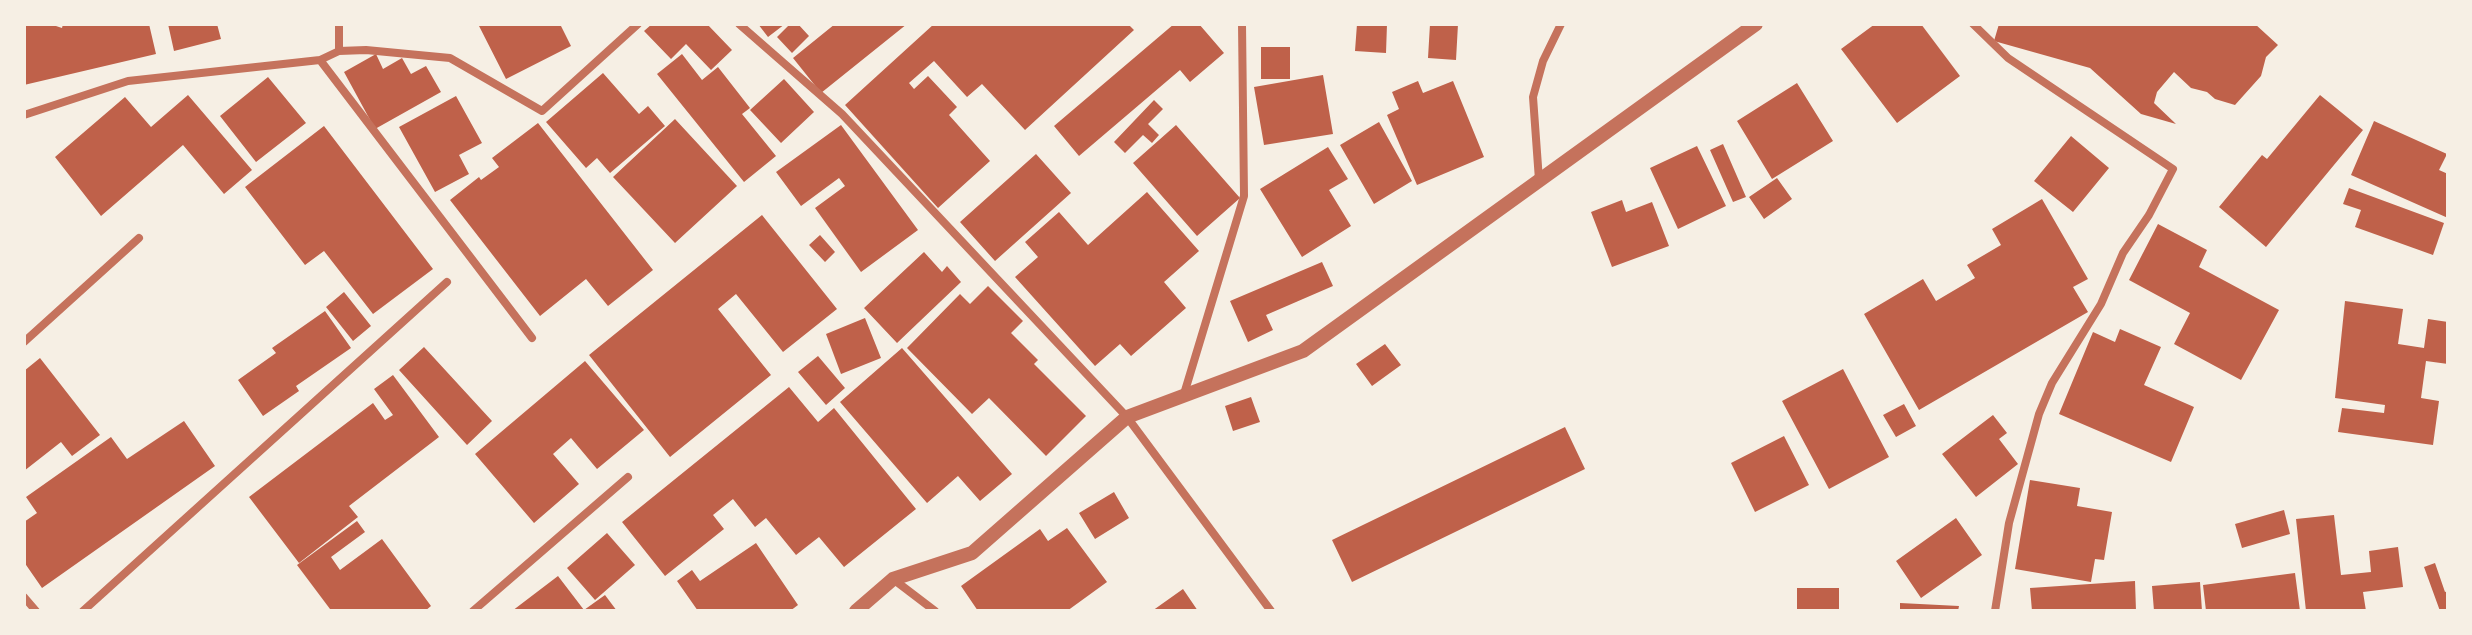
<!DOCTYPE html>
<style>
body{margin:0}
#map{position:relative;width:2472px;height:635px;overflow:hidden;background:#f6efe4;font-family:"Times New Roman",serif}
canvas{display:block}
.frame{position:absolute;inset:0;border:26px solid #f6efe4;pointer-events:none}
</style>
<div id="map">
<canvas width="2472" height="635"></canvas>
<div class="frame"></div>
</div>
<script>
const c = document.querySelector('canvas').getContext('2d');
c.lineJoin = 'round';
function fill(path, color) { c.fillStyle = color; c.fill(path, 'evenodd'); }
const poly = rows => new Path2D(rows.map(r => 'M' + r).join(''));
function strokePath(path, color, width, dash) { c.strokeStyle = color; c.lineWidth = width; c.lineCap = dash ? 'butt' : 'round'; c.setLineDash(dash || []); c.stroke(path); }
const building = poly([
 [24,24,50,24,62,28,63,24,149,24,156,54,24,85],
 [168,24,217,24,221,39,174,51],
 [478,24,560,24,571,46,506,79],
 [652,24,707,24,732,50,711,70,686,44,671,59,644,31],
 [758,24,785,24,768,37],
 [790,24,798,24,809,36,792,53,777,37],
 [835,24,907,24,821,93,793,58],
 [934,24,1128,24,1134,30,1025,130,982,84,967,97,934,61,909,83,914,89,928,76,957,107,949,115,990,161,938,208,845,105],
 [1174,24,1199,24,1224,53,1190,82,1180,70,1079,156,1054,126],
 [1357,24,1387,24,1386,53,1355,51],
 [1430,24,1458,24,1456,60,1428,58],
 [1875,24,1921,24,1960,76,1897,123,1841,49],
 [1999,24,2255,24,2278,45,2266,57,2261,76,2235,105,2215,99,2207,92,2191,88,2174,72,2157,92,2154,103,2176,124,2141,114,2090,68,1994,41],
 [1261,47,1290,47,1290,79,1261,79],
 [376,54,383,69,402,58,411,74,426,66,441,92,375,129,344,72],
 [682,54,702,80,718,67,750,108,742,114,776,156,744,182,657,74],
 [603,73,639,114,648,106,665,126,610,173,597,158,586,168,546,122],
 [1323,75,1333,134,1264,145,1254,87],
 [268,77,306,123,256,162,220,116],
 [784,79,814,112,781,143,750,110],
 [1418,81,1423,93,1453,81,1484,157,1417,185,1387,115,1399,109,1392,92],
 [1797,83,1833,141,1772,179,1737,121],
 [188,95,252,170,224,194,183,145,101,216,55,157,125,97,151,127],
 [2320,95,2363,130,2266,247,2219,207,2262,155,2267,159],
 [456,96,482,143,459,155,469,174,435,192,399,127],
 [1154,100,1163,109,1148,124,1159,135,1152,143,1143,135,1125,153,1114,142],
 [675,119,737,186,675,243,613,177],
 [2374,121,2447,154,2439,170,2448,174,2448,218,2351,175],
 [1379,122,1412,181,1374,204,1340,145],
 [538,123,653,270,608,306,586,279,540,316,450,200,479,177,481,180,499,167,492,158],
 [841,125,918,230,861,272,815,208,845,186,839,178,801,206,776,172],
 [1176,125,1240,198,1197,236,1133,163],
 [324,126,433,269,373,314,324,251,305,265,245,187],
 [2071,136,2109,168,2073,212,2034,181],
 [1723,144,1746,197,1733,202,1710,150],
 [1697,146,1726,206,1678,229,1650,168],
 [1328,147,1348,179,1329,190,1351,226,1302,257,1260,189],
 [1036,154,1071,193,995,261,960,222],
 [1777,178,1792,199,1764,219,1749,197],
 [2349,188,2444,223,2433,255,2355,227,2361,210,2343,204],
 [1147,192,1199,251,1164,282,1186,308,1131,356,1120,344,1095,366,1015,277,1038,257,1025,242,1059,212,1088,245],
 [2042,199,2088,279,2073,287,2088,312,1919,410,1864,314,1923,279,1936,301,1975,278,1967,265,2001,245,1992,229],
 [1622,200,1626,212,1652,202,1669,246,1612,267,1591,212],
 [762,215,837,309,783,352,736,294,718,309,771,375,670,457,589,355],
 [2158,224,2207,250,2199,267,2279,310,2241,380,2174,344,2190,313,2129,280],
 [820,235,835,252,825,262,809,245],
 [924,252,942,272,947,266,961,282,897,343,864,308],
 [1322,262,1333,286,1266,315,1273,330,1248,342,1230,301],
 [988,286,1023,321,1011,333,1038,360,1034,364,1086,416,1046,456,989,398,972,414,907,348,960,294,970,304],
 [344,292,371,326,353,341,326,307],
 [2345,301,2403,309,2398,344,2424,348,2428,319,2448,322,2448,364,2426,361,2421,398,2439,401,2433,445,2338,432,2342,408,2384,413,2385,405,2335,398],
 [325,311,351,348,296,386,299,391,263,416,238,380,276,353,272,348],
 [865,318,881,358,841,374,826,334],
 [2120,329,2161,347,2144,385,2194,407,2171,462,2059,414,2093,332,2115,342],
 [1385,344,1401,365,1372,386,1356,364],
 [424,347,492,421,467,445,399,370],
 [902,348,1012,474,980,501,958,476,927,503,840,402],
 [818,356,845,388,826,405,798,372],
 [40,358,100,435,72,456,61,442,24,471,24,371],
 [585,361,644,430,597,469,571,438,553,454,579,484,534,523,475,454],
 [1843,369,1889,457,1829,489,1782,401],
 [393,375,439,437,349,506,358,517,299,563,249,497,373,403,385,420,393,415,374,389],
 [789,387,818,422,834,408,916,509,844,567,819,537,796,555,766,518,755,527,733,499,713,515,724,529,665,576,622,522],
 [1251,397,1260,422,1233,431,1225,406],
 [1904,404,1916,426,1896,437,1883,415],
 [1993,415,2007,433,1999,439,2018,464,1976,497,1942,454],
 [184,421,215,466,42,588,24,562,24,522,37,513,26,497,111,437,127,459],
 [1565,427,1585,469,1352,582,1332,540],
 [1784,436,1809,485,1755,512,1731,463],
 [2030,480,2080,488,2077,506,2112,512,2104,560,2095,559,2091,582,2015,569],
 [1114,492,1129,518,1095,539,1079,513],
 [2284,510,2290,534,2242,548,2235,524],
 [2334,515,2341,575,2371,572,2369,551,2398,547,2403,587,2363,592,2366,611,2306,611,2296,519],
 [1956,518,1982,555,1921,598,1896,561],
 [357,521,365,532,331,557,340,570,382,539,431,606,425,611,327,611,330,609,297,565],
 [1067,528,1107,582,1067,611,978,611,961,586,1040,529,1048,541],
 [607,533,635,565,595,600,567,568],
 [756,543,798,605,790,611,698,611,677,581,692,570,700,581],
 [2435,563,2445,592,2448,591,2448,611,2440,611,2424,567],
 [2295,573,2300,611,2206,611,2203,585],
 [558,576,584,610,605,595,617,611,512,611],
 [2135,581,2136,611,2032,611,2030,588],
 [2200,582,2202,611,2154,611,2152,586],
 [1797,588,1839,588,1839,611,1797,611],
 [1183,589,1198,611,1152,611],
 [1900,603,1959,606,1958,611,1900,611]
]);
const minor = poly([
 [339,24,339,51],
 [739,24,842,114,1127,417,1271,611],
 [1973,24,2008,58,2173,169,2149,215,2123,253,2101,304,2052,383,2039,414,2009,523,1995,611],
 [320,60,532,338],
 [24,115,128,81,320,60,339,51,366,50,450,58,542,111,638,24],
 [1539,180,1533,97,1543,61,1561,24],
 [24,342,139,238],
 [1184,394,1244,196,1242,24],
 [893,579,935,611],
 [24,597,36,611],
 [83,611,447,282],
 [473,611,628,477]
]);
const tertiary = poly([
 [856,611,893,579,972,553,1127,417,1303,351,1756,24]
]);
fill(building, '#bf614a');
strokePath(minor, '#c5725c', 8);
strokePath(tertiary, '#c5725c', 14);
</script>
